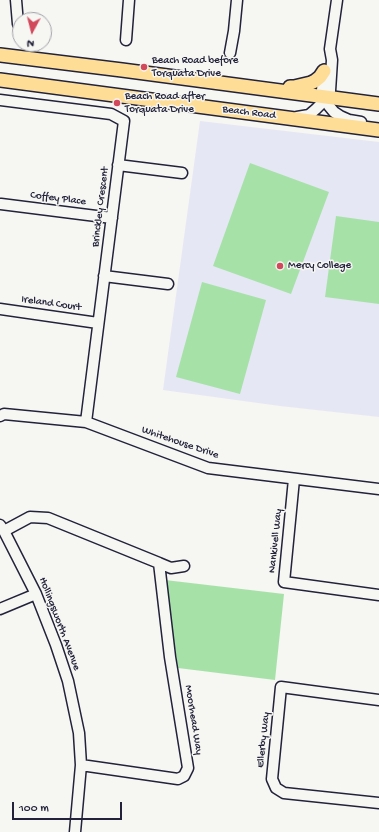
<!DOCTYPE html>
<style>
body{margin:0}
#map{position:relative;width:379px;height:832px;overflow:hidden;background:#f6f6f2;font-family:"Gochi Hand",sans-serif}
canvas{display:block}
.north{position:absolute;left:12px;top:12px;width:40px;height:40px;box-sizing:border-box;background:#f6f6f2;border:1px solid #a1a1a9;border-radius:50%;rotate:187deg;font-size:11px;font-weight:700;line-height:16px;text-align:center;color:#22223b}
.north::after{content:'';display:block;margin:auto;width:14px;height:18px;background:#d1495b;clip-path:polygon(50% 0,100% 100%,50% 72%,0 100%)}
.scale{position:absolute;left:12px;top:802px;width:110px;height:18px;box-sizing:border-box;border:2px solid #22223b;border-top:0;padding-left:5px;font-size:12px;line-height:14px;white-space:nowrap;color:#22223b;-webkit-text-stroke:3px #f6f6f2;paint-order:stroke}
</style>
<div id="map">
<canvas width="379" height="832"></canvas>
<div class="north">N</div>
<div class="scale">100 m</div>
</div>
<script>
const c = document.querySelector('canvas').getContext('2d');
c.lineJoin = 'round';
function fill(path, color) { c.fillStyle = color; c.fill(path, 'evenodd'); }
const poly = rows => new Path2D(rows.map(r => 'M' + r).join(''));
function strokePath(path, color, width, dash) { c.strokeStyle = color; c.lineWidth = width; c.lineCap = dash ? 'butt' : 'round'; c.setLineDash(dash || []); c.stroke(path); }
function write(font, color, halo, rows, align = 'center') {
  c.font = font + ' "Gochi Hand",sans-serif'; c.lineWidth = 3; c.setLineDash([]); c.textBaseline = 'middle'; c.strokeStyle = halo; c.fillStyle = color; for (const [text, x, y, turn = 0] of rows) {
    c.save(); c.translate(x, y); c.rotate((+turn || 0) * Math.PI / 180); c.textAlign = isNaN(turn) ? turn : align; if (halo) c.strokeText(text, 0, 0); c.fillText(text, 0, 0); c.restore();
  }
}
const built = poly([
 [200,121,379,142,379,417,280,406,163,390]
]);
const green = poly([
 [250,163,329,192,291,294,213,266],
 [336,216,379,222,379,304,325,297],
 [202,282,266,300,240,394,176,377],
 [165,580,284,594,275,680,178,668]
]);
const minor = poly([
 [16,0,18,24],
 [126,40,129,0],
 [230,53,234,31,237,0],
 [324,71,322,90,326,96,329,106,334,112,340,116,349,120,361,122],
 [0,100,111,114,124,121,86,422],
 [297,117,309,115,316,109,320,105,330,91,332,60,330,49,337,0],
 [118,165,182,173],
 [1,204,112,218],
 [104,276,168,284],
 [0,309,98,323],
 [0,416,4,414,86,422,208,468,379,489],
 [294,479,284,582,379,595],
 [0,525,4,531,36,594,56,645,68,681,79,733,81,765,75,832],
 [4,531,30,517,48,518,159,563,170,657,188,768,184,776,178,779,81,765],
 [159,563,171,568,184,566],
 [0,609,36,594],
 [379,700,281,687,272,779,276,788,284,793,379,803]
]);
const major = poly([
 [0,55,122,70,379,104],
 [0,80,379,130],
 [290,87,294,87,311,83,315,81,320,77,324,71]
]);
const markers = [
 [144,67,4,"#d1495b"],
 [117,103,4,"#d1495b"],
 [280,266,4,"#d1495b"]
];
const poiNames = [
 ["Beach Road before",152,61],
 ["Torquata Drive",152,74],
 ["Beach Road after",125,97],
 ["Torquata Drive",125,110],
 ["Mercy College",288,266]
];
const streetNames = [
 ["Beach Road",249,113,7],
 ["Coffey Place",58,199,7],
 ["Brinckley Crescent",101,207,-83],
 ["Ireland Court",51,304,8],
 ["Whitehouse Drive",180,443,19],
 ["Nankivell Way",276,541,-84],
 ["Hollingsworth Avenue",59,624,69],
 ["Moorhead Way",193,720,81],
 ["Ellerby Way",264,740,-84]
];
fill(built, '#e6e7f4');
fill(green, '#a6e2a8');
strokePath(minor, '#22223b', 13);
strokePath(major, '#22223b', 16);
strokePath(minor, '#f6f6f2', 10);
strokePath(major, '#fedd96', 13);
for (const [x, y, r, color] of markers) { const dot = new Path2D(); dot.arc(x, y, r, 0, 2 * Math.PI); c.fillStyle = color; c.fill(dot); strokePath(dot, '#f6f6f2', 1.5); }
write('11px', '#22223b', '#f6f6f2', poiNames, 'left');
write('11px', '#22223b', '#f6f6f2', streetNames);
</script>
